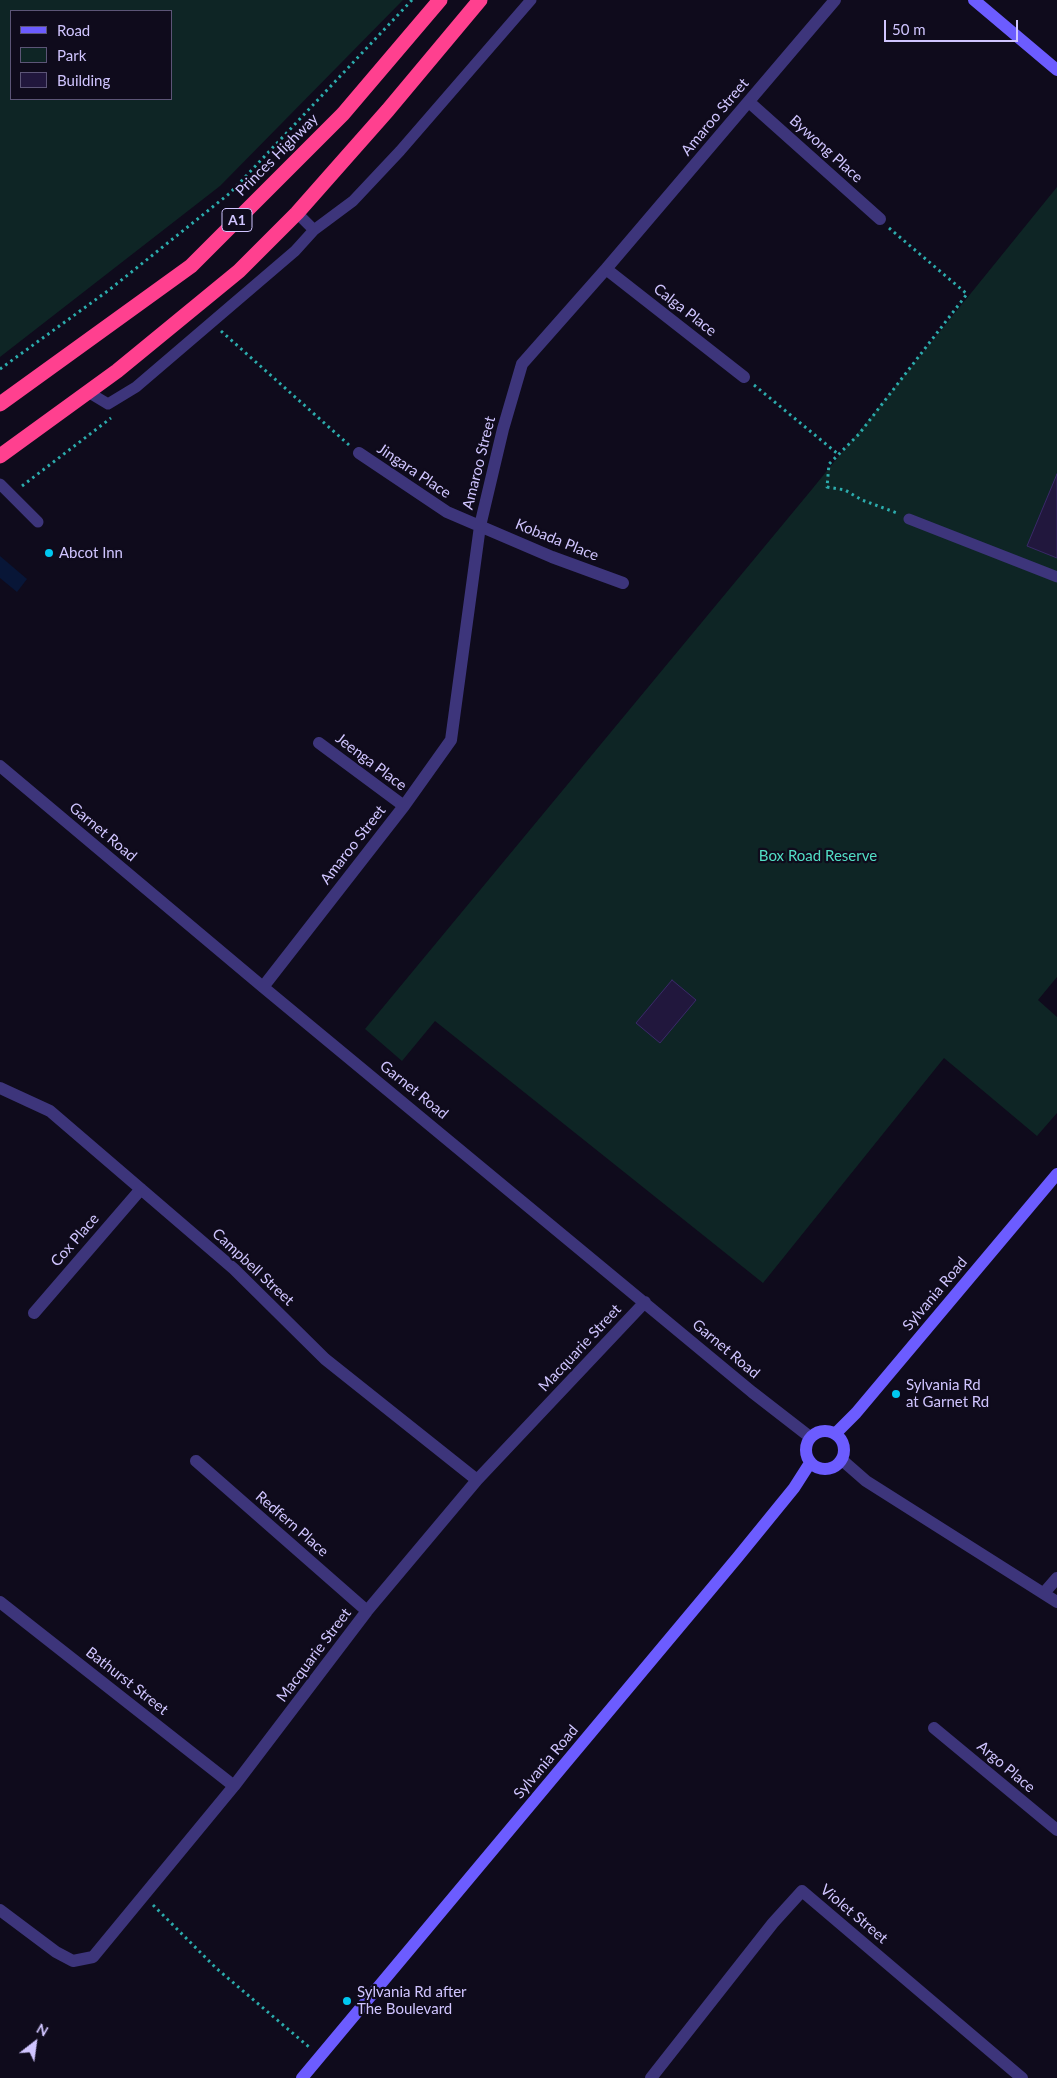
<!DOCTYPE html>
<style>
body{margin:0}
#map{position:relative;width:1057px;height:2078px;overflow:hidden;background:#0f0b1c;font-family:Lato,sans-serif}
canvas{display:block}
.legend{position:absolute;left:10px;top:10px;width:162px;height:90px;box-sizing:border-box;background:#0f0b1c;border:1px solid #5c5577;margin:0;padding:6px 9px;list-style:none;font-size:15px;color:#d0c5ff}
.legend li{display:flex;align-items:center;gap:10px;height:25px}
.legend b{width:25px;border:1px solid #5c5577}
.north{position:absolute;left:10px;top:2018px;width:50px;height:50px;-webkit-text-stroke:4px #0f0b1c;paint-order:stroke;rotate:30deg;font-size:14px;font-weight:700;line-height:20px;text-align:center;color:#d0c5ff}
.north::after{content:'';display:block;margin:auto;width:18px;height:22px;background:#d0c5ff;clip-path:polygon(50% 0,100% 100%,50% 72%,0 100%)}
.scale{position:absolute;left:884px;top:20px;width:134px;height:22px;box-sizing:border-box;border:2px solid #d0c5ff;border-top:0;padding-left:6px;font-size:15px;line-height:18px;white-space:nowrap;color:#d0c5ff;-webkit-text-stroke:4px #0f0b1c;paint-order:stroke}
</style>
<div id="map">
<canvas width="1057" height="2078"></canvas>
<ul class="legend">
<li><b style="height:6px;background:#6c5cff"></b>Road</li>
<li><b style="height:14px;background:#0e2525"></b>Park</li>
<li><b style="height:14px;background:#21173d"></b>Building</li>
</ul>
<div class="north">N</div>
<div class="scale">50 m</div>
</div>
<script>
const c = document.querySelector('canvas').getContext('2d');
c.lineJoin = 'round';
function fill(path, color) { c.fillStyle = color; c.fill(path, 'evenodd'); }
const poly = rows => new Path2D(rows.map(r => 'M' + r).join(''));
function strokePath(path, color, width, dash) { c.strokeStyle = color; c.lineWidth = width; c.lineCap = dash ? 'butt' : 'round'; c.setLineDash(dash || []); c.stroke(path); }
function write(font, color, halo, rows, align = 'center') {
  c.font = font + ' Lato,sans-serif'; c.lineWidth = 4.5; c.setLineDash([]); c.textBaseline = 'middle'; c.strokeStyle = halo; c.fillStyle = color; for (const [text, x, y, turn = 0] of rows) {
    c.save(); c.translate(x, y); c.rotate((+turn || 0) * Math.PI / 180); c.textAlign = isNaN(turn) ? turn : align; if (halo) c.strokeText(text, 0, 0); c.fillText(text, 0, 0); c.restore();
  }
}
const green = poly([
 [0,0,403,0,220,186,0,357],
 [11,11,171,11,171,99,11,99],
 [1057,187,1057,977,1038,1000,1057,1017,1057,1113,1037,1136,944,1058,763,1283,435,1021,402,1061,365,1029,813,488]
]);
const water = poly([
 [0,556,27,579,17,592,0,578]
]);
const building = poly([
 [1057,474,1057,558,1027,546,1057,474],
 [672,980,696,1000,660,1043,636,1023,672,980]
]);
const path = poly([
 [889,228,967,294,859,434,829,464,827,487,845,490,862,500,897,513],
 [221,331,349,445],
 [0,369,109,290,230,193,412,0],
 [754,385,838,454],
 [22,486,111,418],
 [153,1905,216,1968,309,2047]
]);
const lane = poly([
 [297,213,314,230],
 [88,392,108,404,136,387,295,251,314,230,353,201,400,151,531,0],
 [0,484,38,522],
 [909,519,1057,577]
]);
const street = poly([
 [749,102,880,219],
 [606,269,744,377],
 [359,453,447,512,552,557,623,583],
 [319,743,404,806],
 [0,766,263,987,752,1392,810,1437],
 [263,987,404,806,451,740,480,526,503,429,522,364,606,269,835,0],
 [0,1088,50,1111,234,1269,325,1359,477,1480],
 [34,1313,141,1189],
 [842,1460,866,1481,1057,1602],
 [196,1461,367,1611],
 [1044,1593,1057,1578],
 [0,1602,234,1786],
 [934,1728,1057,1830],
 [0,1910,56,1952,73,1961,93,1957,234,1786,367,1611,477,1480,645,1302],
 [651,2078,773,1923,802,1891,1022,2078]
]);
const secondary = poly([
 [974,0,1057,70],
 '806 1450a19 19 0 1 1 38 0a19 19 0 1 1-38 0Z',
 [835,1434,856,1413,1057,1174],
 [302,2078,737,1558,794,1488,810,1463]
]);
const highway = poly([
 [0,404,191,266,343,114,440,0],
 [0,456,117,371,239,271,297,213,388,110,480,0]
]);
const markers = [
 [49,553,5,"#00c8f0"],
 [896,1394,5,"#00c8f0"],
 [347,2001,5,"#00c8f0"]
];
const shields = [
 [237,220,30]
];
const shieldNames = [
 ["A1",237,220]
];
const streetNames = [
 ["Amaroo Street",715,117,-50],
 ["Bywong Place",826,149,42],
 ["Princes Highway",277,155,-45],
 ["Calga Place",685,310,38],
 ["Amaroo Street",479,463,-76],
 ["Jingara Place",414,471,34],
 ["Kobada Place",557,540,22],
 ["Jeenga Place",371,762,37],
 ["Garnet Road",103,832,40],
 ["Amaroo Street",353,845,-52],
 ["Garnet Road",414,1090,39],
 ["Cox Place",75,1240,-49],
 ["Campbell Street",253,1267,43],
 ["Sylvania Road",935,1294,-50],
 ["Macquarie Street",580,1348,-47],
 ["Garnet Road",726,1349,40],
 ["Redfern Place",292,1524,41],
 ["Macquarie Street",314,1655,-53],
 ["Bathurst Street",127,1681,38],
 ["Sylvania Road",546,1762,-50],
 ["Argo Place",1006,1767,40],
 ["Violet Street",854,1914,40]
];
const poiNames = [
 ["Abcot Inn",59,553],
 ["Sylvania Rd",906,1385],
 ["at Garnet Rd",906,1402],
 ["Sylvania Rd after",357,1992],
 ["The Boulevard",357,2009]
];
const parkNames = [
 ["Box Road Reserve",818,856]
];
fill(green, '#0e2525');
fill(water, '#081637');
fill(building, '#21173d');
strokePath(building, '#3a2969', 1);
strokePath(path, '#2cacad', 3, [2.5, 4]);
strokePath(lane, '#3d357b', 11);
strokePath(street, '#3d357b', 12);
strokePath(secondary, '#6c5cff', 12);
strokePath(highway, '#ff408f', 15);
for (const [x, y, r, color] of markers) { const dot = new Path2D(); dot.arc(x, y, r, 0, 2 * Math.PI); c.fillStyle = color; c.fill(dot); strokePath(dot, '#0f0b1c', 2); }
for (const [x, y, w] of shields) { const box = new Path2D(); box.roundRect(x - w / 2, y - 11.5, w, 23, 4); c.fillStyle = '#0f0b1c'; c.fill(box); strokePath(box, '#d0c5ff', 1); }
write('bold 14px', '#d0c5ff', null, shieldNames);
write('15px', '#d0c5ff', '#0f0b1c', streetNames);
write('15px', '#d0c5ff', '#0f0b1c', poiNames, 'left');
write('15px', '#52dec5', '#0f0b1c', parkNames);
</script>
